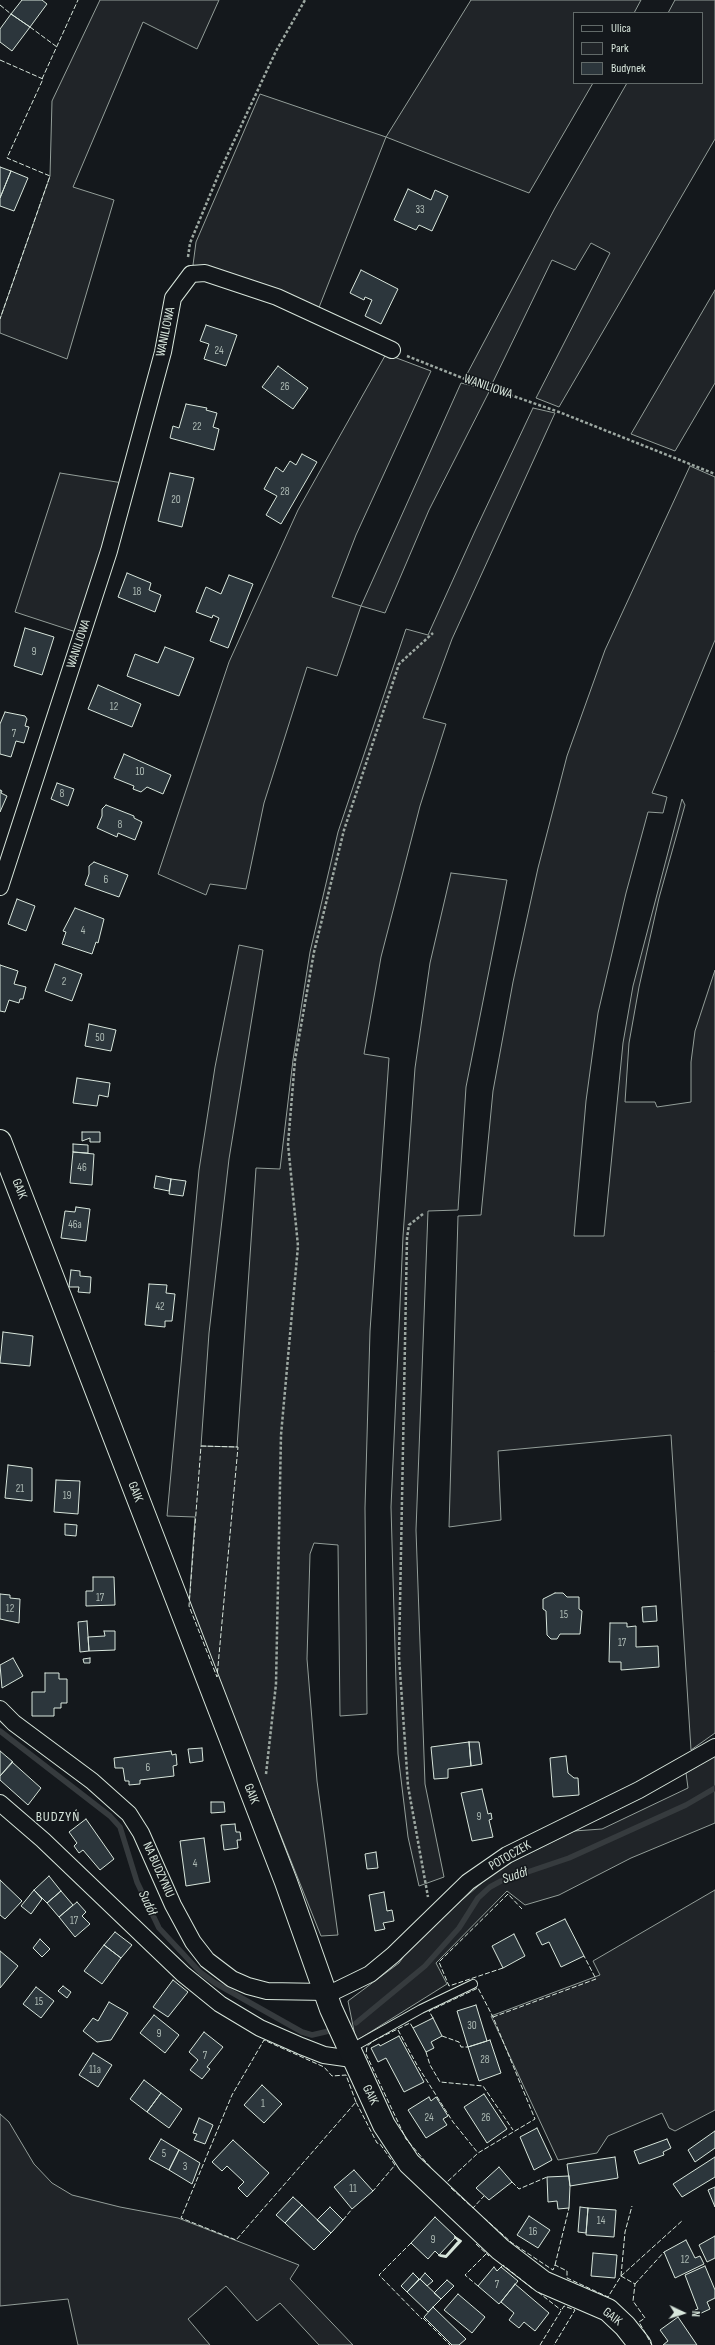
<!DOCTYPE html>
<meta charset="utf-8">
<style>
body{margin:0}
#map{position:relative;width:715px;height:2345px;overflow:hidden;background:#14181c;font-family:"Sofia Sans Condensed",sans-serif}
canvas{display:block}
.legend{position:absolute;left:573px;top:12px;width:130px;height:72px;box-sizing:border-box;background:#14181c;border:1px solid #626a69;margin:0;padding:5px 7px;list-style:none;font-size:12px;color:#d8e6dc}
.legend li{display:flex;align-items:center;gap:8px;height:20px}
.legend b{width:20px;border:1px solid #626a69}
.north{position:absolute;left:663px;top:2293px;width:40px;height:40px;-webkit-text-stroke:3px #14181c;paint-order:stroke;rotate:94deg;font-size:11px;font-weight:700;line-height:16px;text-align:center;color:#d8e6dc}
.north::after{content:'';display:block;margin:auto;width:14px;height:18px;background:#d8e6dc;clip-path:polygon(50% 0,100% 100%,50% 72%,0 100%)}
</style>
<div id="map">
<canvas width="715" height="2345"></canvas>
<ul class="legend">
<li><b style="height:5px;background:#14181c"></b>Ulica</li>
<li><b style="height:11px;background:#202428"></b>Park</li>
<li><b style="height:11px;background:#2c363c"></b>Budynek</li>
</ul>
<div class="north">N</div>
</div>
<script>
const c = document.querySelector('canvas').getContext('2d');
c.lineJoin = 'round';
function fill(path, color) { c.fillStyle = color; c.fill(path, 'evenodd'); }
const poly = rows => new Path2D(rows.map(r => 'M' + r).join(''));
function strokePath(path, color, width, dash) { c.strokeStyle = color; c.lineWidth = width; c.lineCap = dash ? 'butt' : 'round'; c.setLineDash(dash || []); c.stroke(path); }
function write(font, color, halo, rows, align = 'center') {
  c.font = font + ' "Sofia Sans Condensed",sans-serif'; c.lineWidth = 3; c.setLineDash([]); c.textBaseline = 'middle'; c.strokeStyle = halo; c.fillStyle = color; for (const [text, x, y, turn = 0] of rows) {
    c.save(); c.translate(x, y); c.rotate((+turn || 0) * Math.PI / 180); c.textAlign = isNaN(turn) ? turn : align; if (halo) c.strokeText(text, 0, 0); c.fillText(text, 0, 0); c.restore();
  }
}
const green = poly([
 [100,0,219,0,197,49,143,22,73,187,114,200,67,359,0,333,0,319,50,176,52,101,100,0],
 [471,0,641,0,634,13,574,13,574,83,593,83,529,193,386,137,318,310,281,292,193,265,196,242,260,94,386,137,471,0],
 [675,0,715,0,715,139,559,407,536,398,610,253,591,243,575,270,552,260,492,384,467,374,555,208,627,83,702,83,702,13,668,13,675,0],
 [715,290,715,383,675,451,631,434,715,290],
 [386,354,431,371,356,535,332,597,361,606,461,383,490,390,429,510,385,613,361,606,337,676,307,667,264,803,246,889,210,884,206,895,158,874,229,662,298,510,386,354],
 [533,408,555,413,452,639,423,718,446,724,420,806,381,957,364,1054,389,1058,370,1331,365,1508,367,1714,340,1716,338,1545,314,1543,310,1554,307,1659,317,1781,338,1935,321,1936,189,1606,195,1517,167,1516,199,1170,215,1067,239,945,263,950,229,1159,209,1333,201,1446,237,1447,256,1168,280,1169,293,1060,310,952,338,832,406,629,428,635,475,531,533,408],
 [690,466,715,477,715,640,652,793,667,797,663,813,648,812,626,893,598,1013,586,1101,574,1236,604,1236,623,1043,633,986,682,799,685,805,659,898,639,987,629,1043,625,1102,655,1102,657,1107,691,1102,691,1062,695,1031,715,970,715,1733,691,1750,671,1435,498,1451,501,1520,449,1527,458,1216,481,1215,493,1091,513,982,538,868,567,756,605,650,690,466],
 [60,473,123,483,76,632,15,612,60,473],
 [451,873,507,880,466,1087,458,1210,428,1211,416,1530,425,1784,444,1877,419,1886,408,1837,398,1754,391,1507,403,1236,415,1068,430,963,451,873],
 [715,1756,715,1823,631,1858,559,1895,525,1905,507,1891,436,1963,447,1984,356,2041,348,2001,399,1963,414,1941,498,1869,574,1831,602,1829,688,1788,686,1773,715,1756],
 [715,1890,715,2110,675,2131,669,2128,662,2113,608,2136,597,2153,558,2160,491,2016,600,1975,593,1961,715,1890],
 [0,2114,9,2122,34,2164,52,2183,72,2195,120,2207,178,2218,299,2265,290,2279,353,2345,319,2345,280,2303,257,2321,226,2286,188,2319,210,2345,78,2345,68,2299,0,2306,0,2114]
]);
const stream = poly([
 [0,1731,110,1816,120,1827,137,1882,159,1928,200,1972,215,1983,302,2032,312,2035,329,2031],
 [356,2023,425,1966,459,1928,478,1898,490,1887,501,1881,569,1858,686,1805,715,1788]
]);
const building = poly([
 [22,0,42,0,47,4,30,27,11,14,22,0],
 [11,14,30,27,12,51,0,42,0,29,11,14],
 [0,167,11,171,0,198,0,167],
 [11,171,28,178,14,211,0,206,0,198,11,171],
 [408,189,431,200,435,190,448,196,432,231,419,225,416,230,394,220,408,189],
 [361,270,398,289,381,324,365,316,372,300,365,297,364,300,350,293,361,270],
 [206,325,237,335,226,366,204,359,209,344,200,341,206,325],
 [278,366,308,388,293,409,262,387,278,366],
 [186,404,207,408,206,410,217,413,213,427,219,429,214,450,170,438,173,426,179,428,186,404],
 [302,454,317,462,281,524,266,515,277,496,264,489,276,467,283,472,290,461,296,465,302,454],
 [170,473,194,478,182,527,158,521,170,473],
 [127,573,151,583,149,590,161,595,155,612,118,597,127,573],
 [229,575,253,584,228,648,210,641,219,618,213,615,212,618,196,612,206,587,221,594,229,575],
 [25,628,54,637,42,675,14,666,25,628],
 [165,647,194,658,179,696,127,676,135,654,158,663,165,647],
 [98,685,141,704,132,727,88,709,98,685],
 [5,712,25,716,27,719,25,726,29,727,24,743,16,741,11,757,0,754,0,724,5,712],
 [124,754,171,775,163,794,147,787,141,792,133,789,134,786,114,778,124,754],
 [57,783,74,789,68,806,51,799,57,783],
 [0,790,2,791,1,793,7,796,0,812,0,790],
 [106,805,134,816,134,818,142,822,135,840,118,833,117,837,97,828,102,816,102,809,106,805],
 [94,862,128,875,119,897,85,885,89,874,89,866,94,862],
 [17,899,35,906,26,931,8,924,17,899],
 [75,908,104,919,98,943,96,942,92,954,62,944,66,932,63,931,75,908],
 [55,964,82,974,72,1001,45,991,55,964],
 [0,965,18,971,14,984,26,987,23,999,20,999,19,1003,9,1000,5,1012,0,1011,0,965],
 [89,1024,116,1030,111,1051,85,1046,89,1024],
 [77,1078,110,1083,108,1097,99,1095,97,1106,73,1103,77,1078],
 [82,1132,100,1132,100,1142,90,1142,90,1138,82,1141,82,1132],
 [73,1144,88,1145,88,1153,73,1152,73,1144],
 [73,1152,94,1154,92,1185,70,1183,73,1152],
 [156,1176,171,1179,169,1191,154,1188,156,1176],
 [171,1179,186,1181,183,1196,169,1194,171,1179],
 [76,1207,90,1209,86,1241,61,1238,65,1211,75,1212,76,1207],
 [71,1270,80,1271,80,1276,91,1277,90,1293,78,1292,79,1287,69,1287,71,1270],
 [149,1284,167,1285,166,1293,175,1294,172,1321,165,1321,165,1327,145,1325,149,1284],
 [3,1332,33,1336,30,1366,0,1363,3,1332],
 [8,1465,32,1468,32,1501,5,1498,8,1465],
 [56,1480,80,1481,78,1514,54,1512,56,1480],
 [65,1524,77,1525,76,1536,65,1535,65,1524],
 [93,1577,114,1577,115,1605,86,1606,86,1591,93,1591,93,1577],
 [555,1593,563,1593,567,1597,579,1597,579,1609,582,1611,580,1634,560,1634,557,1639,551,1639,547,1635,546,1611,543,1609,543,1599,555,1593],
 [0,1594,10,1595,10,1598,20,1599,19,1623,0,1619,0,1594],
 [656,1606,657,1621,643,1622,642,1607,656,1606],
 [87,1621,89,1651,80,1652,78,1622,87,1621],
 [610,1623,627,1623,627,1627,636,1626,636,1647,658,1646,659,1667,621,1670,621,1662,609,1662,610,1623],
 [104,1631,115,1631,115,1650,89,1651,88,1637,105,1636,104,1631],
 [13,1658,23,1676,2,1688,0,1665,13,1658],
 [90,1658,90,1663,84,1663,83,1659,90,1658],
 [45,1673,59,1673,59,1679,67,1679,67,1703,61,1703,61,1708,54,1708,54,1716,32,1716,32,1692,45,1692,45,1673],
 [469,1742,479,1742,482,1764,471,1766,469,1742],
 [469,1742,471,1766,448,1769,448,1778,434,1779,431,1747,469,1742],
 [202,1748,203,1761,190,1763,188,1749,202,1748],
 [0,1751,13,1762,0,1776,0,1751],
 [171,1751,172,1755,176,1754,177,1765,173,1766,174,1776,140,1780,140,1784,129,1785,129,1781,125,1781,123,1768,115,1768,114,1758,171,1751],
 [566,1756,568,1773,574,1778,578,1778,579,1795,553,1797,550,1758,566,1756],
 [12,1762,41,1788,28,1805,0,1780,0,1776,12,1762],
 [482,1789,488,1814,491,1813,492,1819,489,1820,493,1837,472,1841,461,1793,482,1789],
 [211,1802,224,1802,225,1812,211,1813,211,1802],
 [86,1819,114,1859,100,1870,83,1850,79,1853,74,1846,77,1843,69,1832,86,1819],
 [235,1824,236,1832,240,1832,241,1840,237,1840,238,1848,224,1850,221,1825,235,1824],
 [204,1838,210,1882,186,1886,180,1841,204,1838],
 [376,1852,378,1868,367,1869,365,1854,376,1852],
 [49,1876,61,1891,47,1903,34,1890,49,1876],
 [0,1880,22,1901,5,1919,0,1915,0,1880],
 [34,1890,42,1899,31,1914,21,1906,34,1890],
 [61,1891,73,1905,59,1917,47,1903,61,1891],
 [384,1892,387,1911,392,1910,394,1921,383,1923,385,1929,375,1931,369,1895,384,1892],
 [77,1902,86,1912,82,1916,90,1924,75,1937,59,1917,77,1902],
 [565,1919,584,1956,561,1967,549,1942,542,1945,536,1933,565,1919],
 [115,1932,132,1945,121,1958,104,1945,115,1932],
 [514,1934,525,1956,503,1968,492,1946,514,1934],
 [40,1939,50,1949,42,1957,33,1948,40,1939],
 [104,1945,121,1958,102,1984,84,1971,104,1945],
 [0,1951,18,1966,0,1988,0,1951],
 [173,1980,188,1992,168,2017,153,2007,173,1980],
 [63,1986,71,1992,67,1998,58,1991,63,1986],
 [36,1987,54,2001,41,2018,23,2004,36,1987],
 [109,2002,128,2013,111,2040,97,2042,83,2031,93,2018,98,2021,109,2002],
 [476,2005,487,2041,468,2047,457,2011,476,2005],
 [154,2015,179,2035,165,2053,140,2033,154,2015],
 [433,2018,442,2036,431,2042,434,2048,426,2052,413,2028,433,2018],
 [204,2032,223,2047,207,2067,210,2069,202,2079,190,2070,198,2060,189,2052,204,2032],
 [399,2036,424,2082,404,2092,386,2058,378,2062,371,2048,379,2044,380,2046,399,2036],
 [490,2040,501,2073,479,2081,468,2047,490,2040],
 [93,2053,112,2065,98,2087,79,2075,93,2053],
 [144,2080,161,2093,147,2112,130,2099,144,2080],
 [262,2085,282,2104,264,2123,244,2105,262,2085],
 [161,2093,182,2109,169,2128,147,2112,161,2093],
 [484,2094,507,2129,487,2143,464,2107,484,2094],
 [429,2097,431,2101,436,2097,448,2116,443,2119,447,2125,426,2138,408,2110,429,2097],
 [199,2118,213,2125,205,2144,194,2140,197,2134,193,2133,199,2118],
 [537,2128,552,2160,534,2170,520,2137,537,2128],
 [715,2131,715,2148,695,2162,688,2150,715,2131],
 [161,2139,179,2150,169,2170,149,2159,161,2139],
 [667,2139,671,2148,663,2152,664,2155,639,2164,634,2151,667,2139],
 [233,2140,269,2173,247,2197,238,2188,244,2182,227,2166,222,2171,212,2162,233,2140],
 [179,2150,200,2163,192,2184,169,2170,179,2150],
 [615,2157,618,2178,570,2186,567,2164,615,2157],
 [715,2157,715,2177,682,2197,673,2184,715,2157],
 [499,2167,512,2182,489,2200,476,2188,499,2167],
 [354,2170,373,2191,352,2209,334,2187,354,2170],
 [569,2176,570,2186,569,2208,558,2209,557,2201,548,2202,547,2177,569,2176],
 [715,2187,715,2207,708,2190,715,2187],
 [293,2197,302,2205,285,2223,276,2215,293,2197],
 [302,2205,331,2233,314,2250,285,2223,302,2205],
 [330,2207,343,2220,331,2233,317,2220,330,2207],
 [580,2207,588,2208,586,2233,578,2232,580,2207],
 [588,2208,616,2210,614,2237,586,2235,588,2208],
 [529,2216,550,2230,538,2248,517,2235,529,2216],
 [435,2217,456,2237,439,2255,435,2251,428,2259,411,2243,435,2217],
 [715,2236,715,2258,707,2262,699,2245,715,2236],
 [686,2240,695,2258,700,2256,704,2264,675,2278,664,2252,686,2240],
 [593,2253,617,2255,615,2278,591,2276,593,2253],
 [705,2266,715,2290,715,2298,707,2302,710,2309,697,2315,695,2310,698,2309,685,2275,705,2266],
 [494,2267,497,2271,501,2267,518,2281,499,2304,478,2286,494,2267],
 [413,2273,419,2279,407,2292,401,2286,413,2273],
 [425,2273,433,2281,427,2286,420,2279,425,2273],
 [420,2279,441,2299,428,2312,407,2292,420,2279],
 [447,2280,454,2286,441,2299,434,2293,447,2280],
 [515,2284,549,2313,535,2331,524,2322,519,2328,509,2320,514,2313,501,2302,515,2284],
 [458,2294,485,2317,472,2333,444,2310,458,2294],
 [433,2307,466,2339,459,2345,452,2345,424,2317,433,2307],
 [678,2317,697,2345,663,2345,668,2341,660,2330,678,2317]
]);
const path = poly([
 [188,257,190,243,220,171,276,51,305,0],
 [407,356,470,381,559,412,715,474],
 [423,1214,409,1225,407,1238,399,1657,408,1786,428,1897],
 [266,1774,276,1684,281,1435,298,1246,288,1144,295,1060,314,952,344,830,399,664,433,633]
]);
const lane = poly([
 [350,2049,421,2009,473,1984]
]);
const street = poly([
 [0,887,109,551,163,352,173,298,191,274,205,273,277,297,392,350],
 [0,1709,14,1723,92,1781,129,1814,141,1833,173,1905,193,1942,207,1960,232,1979,248,1986,267,1991,326,1992],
 [0,1803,43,1840,183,1974,220,2004,260,2028,301,2046,324,2055,352,2059],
 [327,1995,370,1974,393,1955,468,1882,507,1855,639,1790,715,1747]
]);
const secondary = poly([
 [0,1141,286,1882,331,2009,384,2125,409,2163,500,2249,543,2282,608,2310,625,2326,640,2345]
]);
const fence = poly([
 [0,5,11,14],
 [30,27,57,47],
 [0,60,43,79,7,158,50,176,0,319],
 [42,79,78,0],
 [201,1446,238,1447,217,1677,189,1606,201,1446],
 [503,1968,449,1986,439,1962,508,1894,522,1909],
 [493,2017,596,1979,584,1956],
 [433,2018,429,2011,478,1988,493,2017,535,2119,478,2153,446,2183],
 [413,2028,410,2023,375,2040,367,2046,366,2054,406,2139,431,2168],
 [398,2030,417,2065,453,2122,478,2153],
 [442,2036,459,2042,461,2047,468,2047],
 [426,2052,430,2065,440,2082,483,2086,513,2130],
 [356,2102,346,2075,332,2076,324,2067,264,2040,232,2095,181,2218,236,2240,356,2102,377,2143,380,2144,395,2165,373,2191],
 [512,2182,519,2189,547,2177],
 [451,2188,473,2208,484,2196],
 [484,2218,512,2243,553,2270,555,2265,567,2271,567,2278,608,2297,621,2276,683,2220],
 [343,2220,352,2209],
 [411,2243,379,2275,422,2319],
 [476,2244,489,2256],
 [555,2265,569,2208],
 [501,2267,503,2265,533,2289],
 [621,2276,635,2284,633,2301,645,2318,639,2322,652,2345],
 [621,2276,625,2232,632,2206],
 [635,2284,664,2252],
 [478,2286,465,2275,487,2253],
 [538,2292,561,2310],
 [423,2318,450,2345],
 [540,2345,564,2306,575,2310,554,2345]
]);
const wall = poly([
 [455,2237,461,2241,446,2257,441,2256,439,2255,446,2256,459,2241,455,2237]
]);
const numberNames = [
 ["33",420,210],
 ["24",219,351],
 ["26",285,387],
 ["22",197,427],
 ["28",285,492],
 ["20",176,500],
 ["18",137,592],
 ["9",34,652],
 ["12",114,707],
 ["7",14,734],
 ["10",140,772],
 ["8",62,794],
 ["8",120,825],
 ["6",106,880],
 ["4",83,931],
 ["2",64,982],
 ["50",100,1038],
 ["46",82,1168],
 ["46a",75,1225],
 ["42",160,1307],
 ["21",20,1489],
 ["19",67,1496],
 ["17",100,1598],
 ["12",10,1609],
 ["15",564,1615],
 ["17",622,1643],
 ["6",148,1768],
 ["9",479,1817],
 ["4",195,1864],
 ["17",74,1921],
 ["15",39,2002],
 ["30",472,2026],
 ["9",159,2034],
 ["7",205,2056],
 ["28",485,2060],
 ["11a",95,2070],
 ["1",263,2104],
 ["24",429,2118],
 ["26",486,2118],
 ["5",164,2154],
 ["3",185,2167],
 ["11",353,2189],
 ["14",601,2221],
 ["16",533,2232],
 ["9",433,2240],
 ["12",685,2260],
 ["7",497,2285]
];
const streetNames = [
 ["WANILIOWA",166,332,-78],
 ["WANILIOWA",488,387,19],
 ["WANILIOWA",79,644,-72],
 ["GAIK",19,1189,69],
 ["GAIK",135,1492,69],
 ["GAIK",251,1794,69],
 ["POTOCZEK",510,1856,-30],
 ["NA BUDZYNIU",158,1870,66],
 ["GAIK",370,2095,64],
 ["GAIK",612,2317,38]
];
const neighbourhoodNames = [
 ["BUDZYŃ",58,1817]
];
const waterNames = [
 ["Sudół",515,1876,-19],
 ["Sudół",147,1903,65]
];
fill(green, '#202428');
strokePath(green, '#939e99', 1);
strokePath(stream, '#363b3e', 5.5);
fill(building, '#2c363c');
strokePath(building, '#d8e6dc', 1);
strokePath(lane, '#d8e6dc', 10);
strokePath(street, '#d8e6dc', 18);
strokePath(secondary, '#d8e6dc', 24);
strokePath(path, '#9da8a2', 2.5, [3, 2]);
strokePath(lane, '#14181c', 8);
strokePath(street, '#14181c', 16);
strokePath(secondary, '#14181c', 22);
strokePath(fence, '#d8e6dc', 1, [5, 2]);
strokePath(wall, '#d8e6dc', 2);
write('11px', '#adbab4', null, numberNames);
write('13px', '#d8e6dc', '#14181c', streetNames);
c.letterSpacing = '1px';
write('14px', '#d8e6dc', '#14181c', neighbourhoodNames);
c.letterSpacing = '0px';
write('italic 14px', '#d8e6dc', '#14181c', waterNames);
</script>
